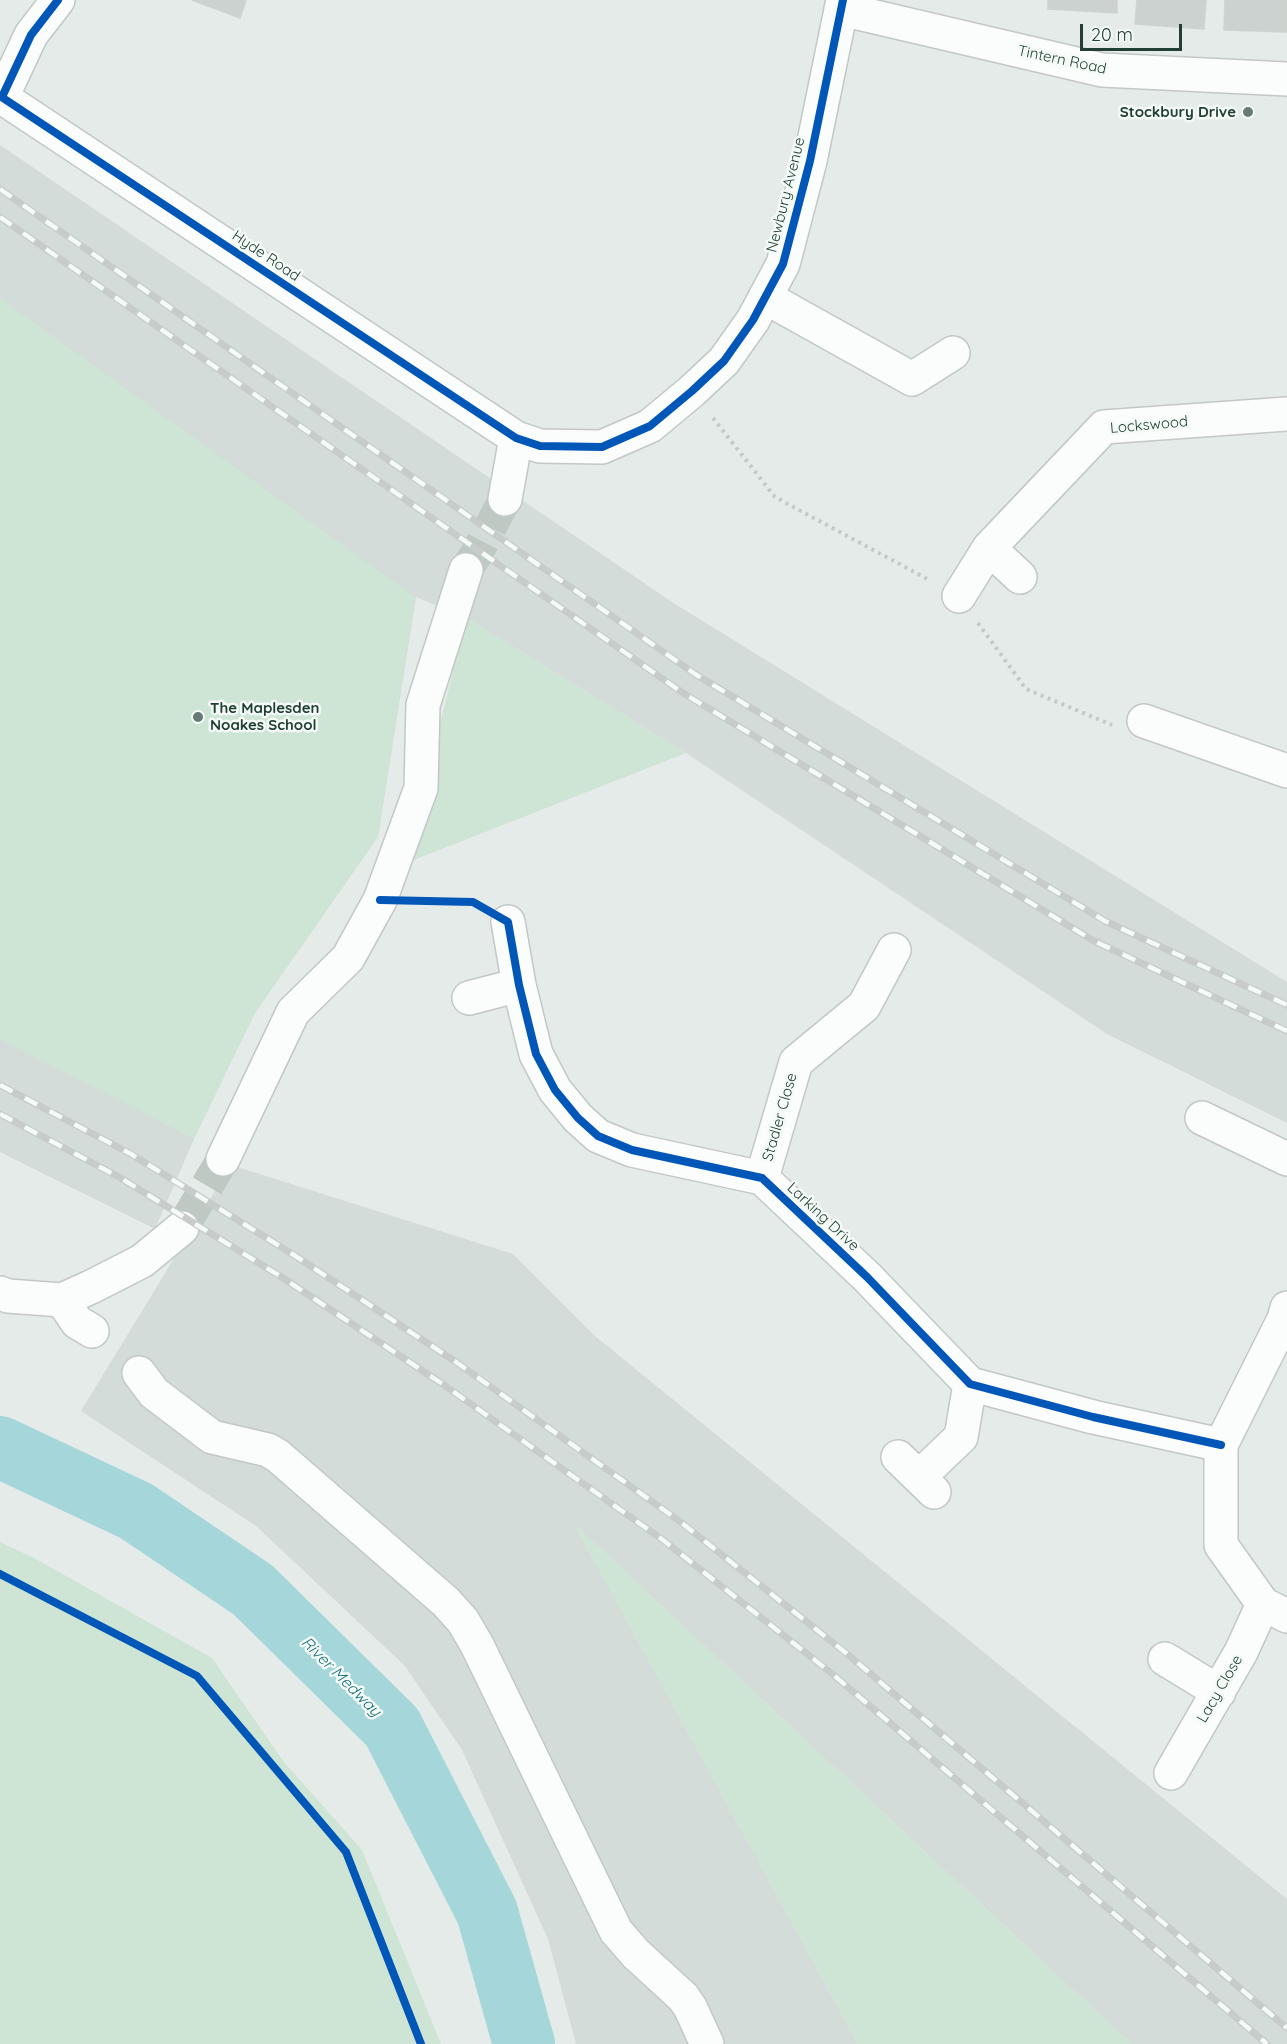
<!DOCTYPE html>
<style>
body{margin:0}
#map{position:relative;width:1287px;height:2044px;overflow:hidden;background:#e5ebe8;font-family:Quicksand,sans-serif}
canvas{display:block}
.scale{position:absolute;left:1080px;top:24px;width:102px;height:27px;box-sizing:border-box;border:3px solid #223f36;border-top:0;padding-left:8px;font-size:18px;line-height:21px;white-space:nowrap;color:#223f36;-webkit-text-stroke:4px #f4faf6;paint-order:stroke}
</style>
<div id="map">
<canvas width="1287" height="2044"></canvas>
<div class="scale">20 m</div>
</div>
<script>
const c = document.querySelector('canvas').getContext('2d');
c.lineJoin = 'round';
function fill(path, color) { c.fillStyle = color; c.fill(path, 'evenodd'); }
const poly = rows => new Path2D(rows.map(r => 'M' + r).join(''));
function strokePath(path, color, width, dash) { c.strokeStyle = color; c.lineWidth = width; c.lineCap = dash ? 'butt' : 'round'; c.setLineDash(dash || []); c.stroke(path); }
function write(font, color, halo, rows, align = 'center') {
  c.font = font + ' Quicksand,sans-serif'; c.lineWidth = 5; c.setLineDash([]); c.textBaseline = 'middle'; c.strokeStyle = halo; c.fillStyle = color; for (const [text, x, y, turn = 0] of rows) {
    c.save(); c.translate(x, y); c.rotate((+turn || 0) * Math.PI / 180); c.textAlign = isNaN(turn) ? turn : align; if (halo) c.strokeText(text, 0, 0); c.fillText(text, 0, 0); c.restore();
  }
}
const built = poly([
 [0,145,672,602,1287,982,1287,1123,1107,1034,686,753,466,618,416,597,378,837,0,933],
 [0,1021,194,1139,155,1229,0,1152],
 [231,1165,513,1254,595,1336,1287,1899,1287,2044,1131,2044,575,1525,858,2044,576,2044,548,1939,462,1750,405,1666,256,1526,81,1411]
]);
const green = poly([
 [0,298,415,597,378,837,255,1013,194,1139,0,1039],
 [466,618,686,753,406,863],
 [573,1523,1131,2044,858,2044],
 [0,1542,34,1558,212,1658,283,1761,362,1850,441,2044,0,2044]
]);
const river = poly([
 [0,1447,136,1511,253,1590,392,1727,487,1912,524,2044]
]);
const building = poly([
 [192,0,246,0,240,18,192,0],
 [1048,0,1117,0,1117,13,1048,9,1048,0],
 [1137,0,1206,0,1204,29,1135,24,1137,0],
 [1225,0,1287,0,1287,32,1224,30,1225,0]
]);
const minorTunnel = poly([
 [466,570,477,553,505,499],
 [182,1228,223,1159]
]);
const path = poly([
 [713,418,775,497,931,581],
 [978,623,1026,689,1112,725]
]);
const minor = poly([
 [841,9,1102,70,1287,79],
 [0,96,516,438,540,446,602,447,650,426,692,391,724,361,753,320,783,264,810,161,843,0],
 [2,97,31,35,58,0],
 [765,297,912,379,953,353],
 [505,499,516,438],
 [989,548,1020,577],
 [959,596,989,548,1104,427,1287,414],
 [1144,721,1287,771],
 [508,922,519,985,536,1054,555,1090,578,1118,598,1136,632,1150,762,1178,867,1277,970,1384,1093,1417,1221,1445],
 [469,998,519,985],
 [1202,1118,1287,1159],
 [223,1159,293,1012,348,958,380,900,421,788,423,705,466,570],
 [762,1178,796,1062,864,1006,894,950],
 [0,1293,8,1296,62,1300,77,1322,92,1331],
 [62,1300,91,1287,142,1261,182,1228],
 [1287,1308,1284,1319,1221,1445,1221,1545,1263,1604,1287,1616],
 [139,1373,154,1393,212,1437,268,1450,278,1456,446,1602,463,1621,477,1645,616,1931,636,1954,683,1997,690,2007,707,2044],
 [898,1457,934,1492],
 [919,1477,961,1437,970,1384],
 [1165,1659,1219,1692],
 [1171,1773,1241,1652,1263,1604]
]);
const rail = poly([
 [0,189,695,674,1105,921,1287,1005],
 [0,217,683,693,1094,941,1287,1031],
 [0,1085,131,1154,294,1255,456,1362,678,1520,846,1653,1287,2028],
 [0,1114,119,1177,280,1276,441,1383,663,1540,830,1672,1267,2044]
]);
const cycleway = poly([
 [0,96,516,438,540,446,602,447,650,426,692,391,724,361,753,320,783,264,810,161,843,0],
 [2,97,31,35,58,0],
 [380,900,473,902,508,922,519,985,536,1054,555,1090,578,1118,598,1136,632,1150,762,1178,867,1277,970,1384,1093,1417,1221,1445],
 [0,1574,197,1676,346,1852,421,2044]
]);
const markers = [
 [1248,112,6,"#667b74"],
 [198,717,6,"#667b74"]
];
const streetNames = [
 ["Tintern Road",1062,60,12],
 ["Newbury Avenue",786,195,-76],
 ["Hyde Road",266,256,34],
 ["Lockswood",1149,425,-5],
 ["Stadler Close",780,1117,-74],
 ["Larking Drive",823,1217,43],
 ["Lacy Close",1220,1689,-60]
];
const poiNames = [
 ["Stockbury Drive",1236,112],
 ["The Maplesden",210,708,"left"],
 ["Noakes School",210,725,"left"]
];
const waterNames = [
 ["River Medway",341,1677,45]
];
fill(built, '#d3dcd8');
fill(green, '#cee4d4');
strokePath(river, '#a5d6da', 62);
fill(building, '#ccd2cf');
strokePath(building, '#ced4d1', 1.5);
strokePath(minorTunnel, '#bec9c4', 33, [33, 16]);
strokePath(minor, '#c2c8c5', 36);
strokePath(path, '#c1cbc6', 4, [3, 4.5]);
strokePath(minor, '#fbfcfc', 33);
strokePath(rail, '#c7ccca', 7);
strokePath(rail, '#f4faf6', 4.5, [14]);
strokePath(cycleway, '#0057b8', 8);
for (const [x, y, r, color] of markers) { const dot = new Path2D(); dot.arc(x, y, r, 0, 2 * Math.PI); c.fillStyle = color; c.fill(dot); strokePath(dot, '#f4faf6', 2); }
write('15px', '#223f36', '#f4faf6', streetNames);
write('bold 15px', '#223f36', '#f4faf6', poiNames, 'right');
write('italic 16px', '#1a737d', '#f4faf6', waterNames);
</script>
